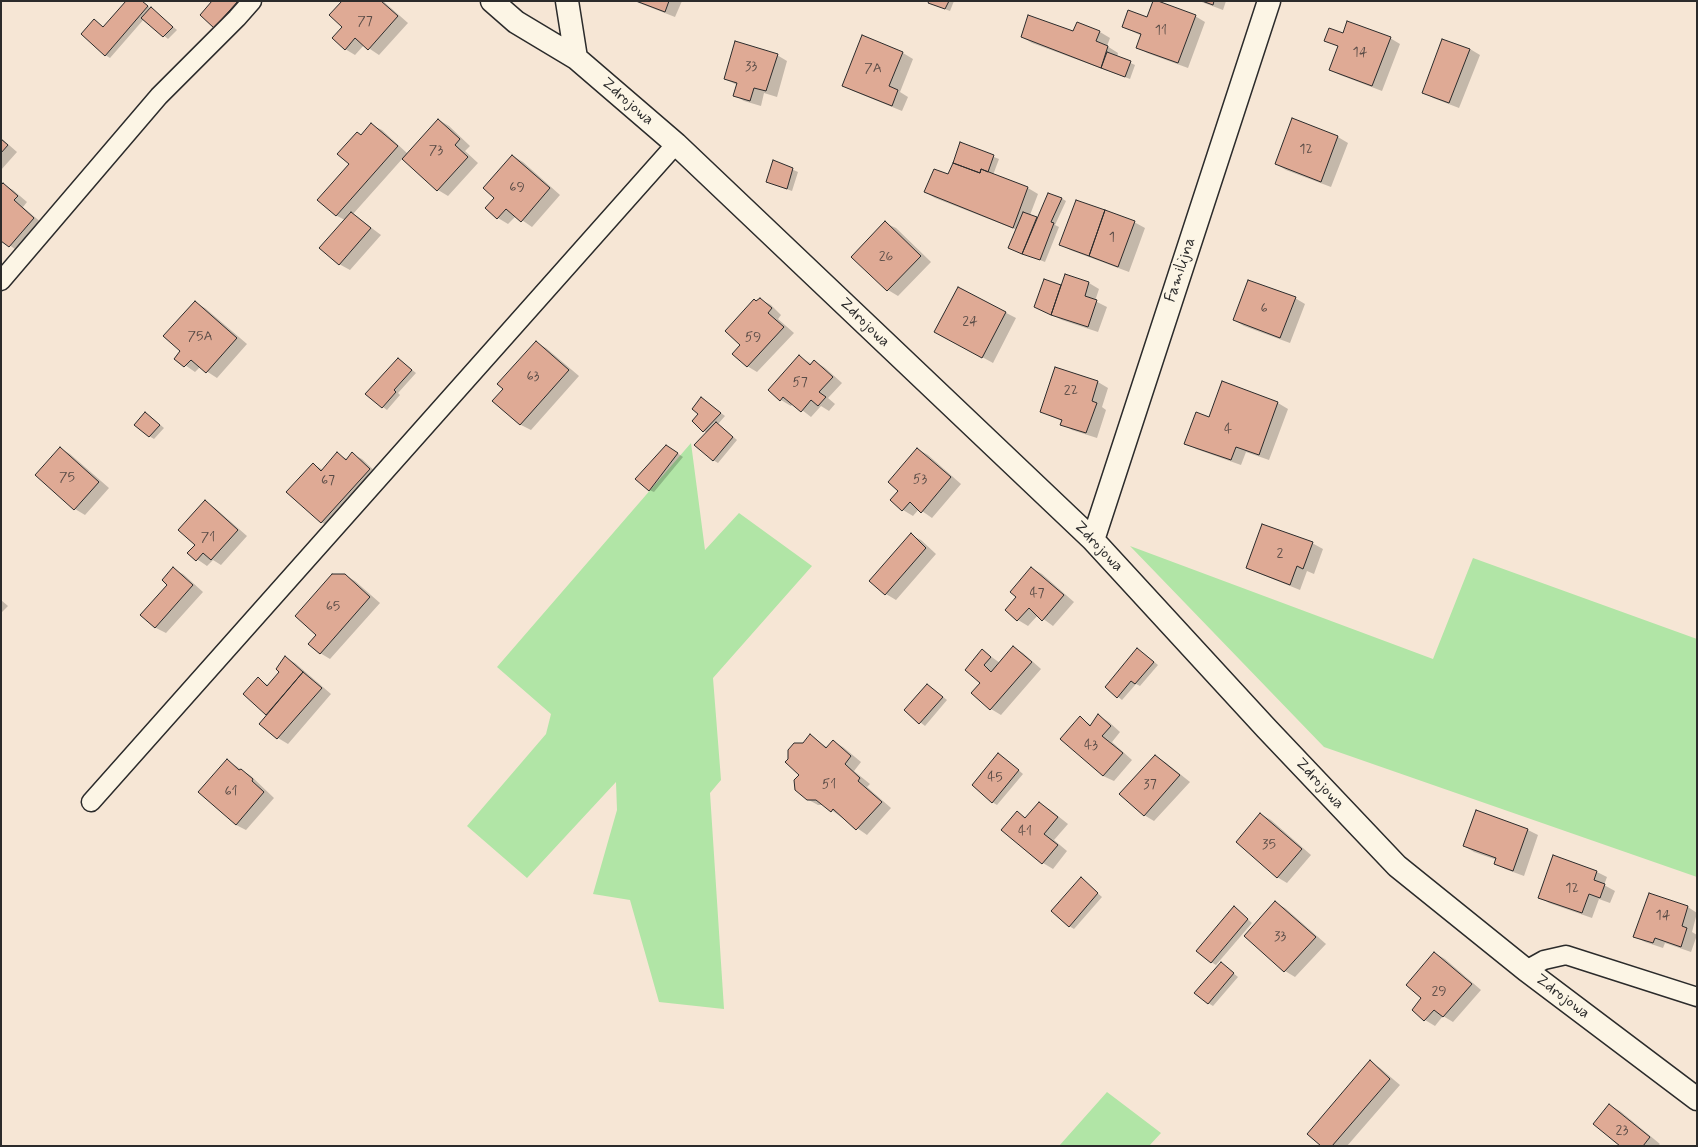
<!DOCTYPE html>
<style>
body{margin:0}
#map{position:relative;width:1698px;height:1147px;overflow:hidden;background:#f6e6d5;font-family:Mynerve,sans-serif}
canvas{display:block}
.frame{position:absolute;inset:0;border:2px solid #2b2b2b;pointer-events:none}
</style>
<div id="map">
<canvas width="1698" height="1147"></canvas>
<div class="frame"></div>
</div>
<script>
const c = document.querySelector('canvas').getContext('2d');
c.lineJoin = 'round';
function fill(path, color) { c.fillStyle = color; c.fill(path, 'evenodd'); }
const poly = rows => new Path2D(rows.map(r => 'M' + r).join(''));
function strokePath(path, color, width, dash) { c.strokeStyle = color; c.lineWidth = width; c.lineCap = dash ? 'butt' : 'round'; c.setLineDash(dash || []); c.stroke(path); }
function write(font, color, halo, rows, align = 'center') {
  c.font = font + ' Mynerve,sans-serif'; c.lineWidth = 3; c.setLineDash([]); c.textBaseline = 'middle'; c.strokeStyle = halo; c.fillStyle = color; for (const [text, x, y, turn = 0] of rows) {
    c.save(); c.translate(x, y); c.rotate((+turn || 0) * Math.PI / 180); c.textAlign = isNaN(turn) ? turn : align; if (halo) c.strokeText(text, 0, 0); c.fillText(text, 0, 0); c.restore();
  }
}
const green = poly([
 [691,443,705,550,739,513,812,566,713,678,721,780,710,793,724,1009,659,1002,630,900,593,894,617,810,616,782,527,878,467,826,546,734,551,714,497,667],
 [1130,546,1433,659,1473,558,1697,639,1697,877,1324,747],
 [1107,1092,1161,1133,1149,1146,1059,1146]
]);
const shadow = poly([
 [127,1,142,1,177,30,168,39,144,19,110,58,105,55,94,20,104,28],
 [213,1,245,1,219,30,214,27],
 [344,1,383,1,408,23,379,55,364,45,355,55,345,49,343,27],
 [634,1,682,1,675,17],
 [930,1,954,1,950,11,934,5,929,3],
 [1154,1,1195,16,1205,22,1188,68,1147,53,1137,47,1142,36,1123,27,1148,19],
 [1199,1,1226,1,1223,10],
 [1074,32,1100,32,1110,38,1107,46,1118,53,1117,57,1135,65,1130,79,1032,43,1022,37],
 [1343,34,1390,38,1400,44,1382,91,1340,75,1330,70,1339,47,1326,40],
 [863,37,903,53,913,59,900,92,908,97,902,111,853,91,843,85],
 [1470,49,1480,55,1459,108,1433,98,1423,92],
 [777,55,787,61,777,97,764,93,761,106,744,101,734,95,737,85,725,79],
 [439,120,449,126,470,146,465,151,478,163,448,196,438,190,403,158,353,214,381,235,350,270,339,264,345,220,337,216,319,200,351,164,362,136,372,125,382,130,408,154],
 [1293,120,1338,137,1348,143,1331,187,1286,170,1276,164],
 [1,138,17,152,1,170],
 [961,144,999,159,993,175,1028,188,1038,194,1030,215,1038,218,1061,198,1066,201,1055,225,1059,227,1045,262,1014,250,1017,230,935,198,925,192,949,175],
 [513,156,523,162,560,195,532,227,516,216,508,224,498,218,496,198],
 [774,161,798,172,792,191,772,184],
 [3,184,13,190,27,202,23,207,43,224,19,252,1,239,1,187],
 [1134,222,1145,228,1129,272,1070,250,1060,244],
 [885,223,896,228,931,262,898,296,888,290,853,257],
 [1065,275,1089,283,1099,289,1095,301,1107,307,1098,332,1062,320,1040,309,1062,286],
 [958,288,1016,318,993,363,946,337],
 [1295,298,1305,304,1290,343,1244,326,1234,320],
 [760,299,771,305,781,315,778,319,794,333,757,372,747,366,742,345,757,302],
 [195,302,205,308,247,344,217,378,200,367,195,372,175,358,182,351],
 [536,342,546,348,579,376,531,430,521,425,494,401,504,389],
 [800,357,812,364,814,361,824,367,842,383,828,398,835,404,829,411,821,406,811,417,793,403,791,406,781,400],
 [398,359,416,373,398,393,400,395,387,410,383,407],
 [1055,368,1098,382,1108,388,1102,407,1106,410,1097,438,1072,430,1062,424,1062,421,1041,412],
 [1223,383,1278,403,1288,409,1269,460,1246,452,1241,465,1196,449,1186,443,1210,418],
 [701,398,725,416,718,424,737,440,718,463,713,460,707,433,704,431,699,414],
 [150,416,164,428,154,439,149,436],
 [60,448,70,454,109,488,85,515,75,509],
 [671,449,683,457,654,492,649,490],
 [918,449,928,455,961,484,932,518,919,509,913,516,903,510,900,491],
 [337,454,347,459,352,454,362,459,380,476,332,528,321,522,313,464,323,470],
 [205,502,215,508,247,536,221,565,213,560,207,566,188,553,196,545],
 [911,535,921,540,936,554,896,600,886,594],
 [1312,543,1323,549,1314,574,1307,571,1300,590,1258,573,1248,568],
 [1032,568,1042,574,1074,602,1053,626,1038,615,1028,626,1018,620,1006,610,1017,597],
 [173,569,183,574,203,592,166,633,156,628,141,615,169,584],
 [345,575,355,581,380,603,330,659,320,653,317,635],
 [1,600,8,606,1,613],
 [1013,647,1023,653,1041,669,1001,715,991,709,981,683,982,650,1000,663],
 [1142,652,1158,665,1140,686,1136,684,1122,700,1106,687],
 [285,657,295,663,331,694,288,744,278,738,267,714,244,694,258,679,268,685,281,672],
 [932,688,947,700,925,726,905,710],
 [1099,716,1109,722,1120,732,1112,742,1132,760,1114,781,1103,776,1062,739,1080,718,1091,725],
 [811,736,828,748,833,741,843,747,861,762,854,771,870,784,867,787,891,808,867,835,824,805,818,805,807,799,801,775,803,744],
 [1155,756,1165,762,1190,782,1154,821,1144,815],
 [1003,757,1023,774,997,805,992,802],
 [227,760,251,776,274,798,246,830,236,825],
 [1039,803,1049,809,1068,824,1054,840,1067,851,1053,869,1043,863,1017,813,1026,818],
 [1477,811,1528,830,1538,835,1524,876,1505,869,1495,863,1497,860,1474,852,1464,846],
 [1261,814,1271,820,1311,855,1287,883,1277,877],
 [1597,872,1607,877,1604,885,1615,891,1610,903,1599,899,1592,918,1549,903,1539,897],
 [1081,879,1102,897,1074,929,1069,926],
 [1649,894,1688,907,1697,913,1692,932,1697,935,1691,952,1665,943,1663,948,1645,942,1635,937],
 [1275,902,1285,908,1326,944,1295,977,1285,971,1245,936],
 [1234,907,1252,923,1216,965,1211,962],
 [1435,953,1445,959,1481,990,1453,1022,1443,1016,1435,1026,1425,1020,1423,998],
 [1222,964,1238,977,1213,1006,1208,1003],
 [1370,1062,1380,1068,1400,1085,1347,1146,1322,1146],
 [1609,1105,1620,1111,1660,1144,1658,1146,1622,1146]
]);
const building = poly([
 [126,1,142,1,148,6,105,56,81,34,94,19,103,27,126,1],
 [212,1,238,1,214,28,200,15,212,1],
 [342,1,381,1,398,16,368,50,355,38,345,50,332,38,342,27,329,15,342,1],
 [636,1,669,1,665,12,636,1],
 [929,1,949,1,945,9,928,3,929,1],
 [1153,1,1158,1,1196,15,1178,63,1136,48,1141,34,1122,27,1128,10,1147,17,1153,1],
 [1202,1,1214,1,1213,5,1202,1],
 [151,7,173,27,163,37,141,18,151,7],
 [1028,15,1073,31,1077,22,1100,31,1096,41,1108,46,1101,68,1021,37,1028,15],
 [1347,21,1391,37,1372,86,1329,70,1338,46,1324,41,1329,28,1343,33,1347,21],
 [862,35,903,52,889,86,898,90,892,106,842,86,862,35],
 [1442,39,1470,49,1449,103,1422,93,1442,39],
 [735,41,778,54,766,91,754,88,750,101,733,96,737,83,724,79,735,41],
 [1107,52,1131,61,1125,77,1101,68,1107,52],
 [1292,118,1338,136,1321,182,1275,164,1292,118],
 [438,119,460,139,455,145,468,157,437,191,402,159,438,119],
 [371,123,398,146,336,216,317,200,349,164,337,154,357,132,361,135,371,123],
 [1,139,8,145,1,153,1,139],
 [960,142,994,155,988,172,981,169,980,173,953,163,960,142],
 [512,155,550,188,521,222,506,209,497,219,485,208,494,198,483,188,512,155],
 [773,160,793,168,787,189,766,182,773,160],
 [953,163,980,173,981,169,1028,187,1013,228,924,192,934,169,948,174,953,163],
 [3,183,18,196,14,200,34,218,9,247,1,241,1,185,3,183],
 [1048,193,1062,198,1051,222,1054,223,1040,260,1022,254,1048,193],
 [1076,200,1105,210,1089,256,1059,245,1076,200],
 [1105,210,1135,221,1118,267,1089,256,1105,210],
 [351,212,371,228,339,265,319,248,351,212],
 [1023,212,1037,217,1022,254,1008,248,1023,212],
 [885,221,921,256,887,291,851,257,885,221],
 [1065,274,1089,282,1085,296,1097,300,1088,327,1051,315,1065,274],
 [1044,279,1061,285,1051,315,1034,307,1044,279],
 [1248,280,1296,297,1280,338,1233,320,1248,280],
 [958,287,1006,312,982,358,934,332,958,287],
 [760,298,772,308,768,313,784,327,747,367,732,354,740,345,725,331,754,299,756,301,760,298],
 [195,301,237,338,206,373,191,360,184,367,174,359,180,351,163,336,195,301],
 [536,341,569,370,520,425,492,401,503,389,497,384,536,341],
 [799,355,810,365,814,360,833,377,819,392,826,397,818,406,811,400,801,412,783,397,780,401,768,390,799,355],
 [398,358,412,370,394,390,396,392,382,408,365,394,398,358],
 [1055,367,1098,381,1092,401,1097,403,1086,433,1060,425,1062,420,1040,412,1055,367],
 [1222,381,1278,402,1259,455,1236,447,1231,460,1184,444,1196,412,1209,417,1222,381],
 [701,397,721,413,703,432,692,421,698,414,692,409,701,397],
 [145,412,160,425,149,437,134,425,145,412],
 [716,422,733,437,713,461,694,445,716,422],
 [666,445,678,453,649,491,635,479,666,445],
 [60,447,99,482,74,510,35,475,60,447],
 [917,448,951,477,921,513,910,502,902,511,890,500,898,491,888,482,917,448],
 [337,452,346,460,352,452,370,469,321,523,286,492,313,463,321,471,337,452],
 [205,500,238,530,211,560,203,553,196,561,187,553,195,545,178,530,205,500],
 [1262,524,1313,542,1303,569,1297,566,1290,585,1246,568,1262,524],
 [911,533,926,548,885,595,869,581,911,533],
 [173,567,193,585,155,628,140,615,167,585,162,580,173,567],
 [1031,567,1064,595,1042,621,1029,608,1017,621,1005,610,1016,597,1010,592,1031,567],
 [332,574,345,574,370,597,320,654,308,644,316,635,295,616,332,574],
 [1013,646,1032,662,990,710,971,693,980,683,965,670,982,649,991,657,984,665,991,672,1013,646],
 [1137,648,1154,662,1135,684,1131,681,1117,698,1105,687,1137,648],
 [285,656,303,672,266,715,243,694,258,677,267,686,279,672,276,669,285,656],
 [303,672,322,688,277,739,259,724,303,672],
 [927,684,943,697,919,724,904,710,927,684],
 [1098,714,1111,726,1102,736,1123,753,1103,776,1060,739,1080,716,1090,726,1098,714],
 [810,734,826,748,833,740,851,756,845,764,860,778,858,781,882,802,856,830,833,809,831,812,816,800,807,800,795,790,794,780,799,775,785,762,788,759,788,750,794,743,803,743,810,734],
 [998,753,1019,770,992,803,972,785,998,753],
 [1155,755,1180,775,1144,816,1119,794,1155,755],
 [227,759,239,770,241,769,253,779,252,781,264,792,236,825,198,792,227,759],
 [1039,802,1058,817,1044,834,1058,845,1042,864,1001,830,1017,811,1025,818,1039,802],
 [1476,810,1528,829,1513,871,1494,864,1496,858,1463,846,1476,810],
 [1260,813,1302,849,1277,878,1236,842,1260,813],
 [1553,855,1597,871,1594,880,1605,884,1600,898,1589,894,1582,913,1538,898,1553,855],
 [1081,877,1098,893,1069,927,1051,911,1081,877],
 [1649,893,1688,906,1682,926,1687,928,1681,947,1655,938,1653,943,1633,937,1649,893],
 [1275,901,1316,937,1284,972,1244,936,1275,901],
 [1234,906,1248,919,1211,963,1196,951,1234,906],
 [1434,952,1472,984,1443,1017,1434,1010,1424,1021,1412,1010,1421,998,1406,985,1434,952],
 [1221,962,1234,973,1208,1004,1194,993,1221,962],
 [1370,1060,1390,1079,1332,1146,1321,1146,1307,1134,1370,1060],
 [1609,1104,1650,1137,1643,1146,1620,1146,1593,1124,1609,1104]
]);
const lane = poly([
 [1,281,159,96,237,18,252,1],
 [91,802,676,144],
 [1526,970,1544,960,1566,955,1697,997]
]);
const street = poly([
 [492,1,516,22,576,58,676,144,1093,540,1266,728,1397,866,1526,970,1697,1099],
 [567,1,576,58],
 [1093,540,1269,1]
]);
const numberNames = [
 ["77",365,22],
 ["11",1161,31],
 ["14",1360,53],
 ["33",751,67],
 ["7A",873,69],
 ["12",1306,150],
 ["73",436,151],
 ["69",517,188],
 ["1",1112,238],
 ["26",886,257],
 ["6",1264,309],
 ["24",970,322],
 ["75A",200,337],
 ["59",753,338],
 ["63",533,377],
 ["57",800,383],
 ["22",1071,391],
 ["4",1228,430],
 ["75",67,478],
 ["53",920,480],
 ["67",328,481],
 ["71",208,538],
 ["2",1280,554],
 ["47",1037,594],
 ["65",333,607],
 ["43",1091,746],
 ["45",995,778],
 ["51",829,785],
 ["37",1150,785],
 ["61",231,792],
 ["41",1025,832],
 ["35",1269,845],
 ["12",1572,889],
 ["14",1663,916],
 ["33",1280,937],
 ["29",1439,992],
 ["23",1622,1131]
];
const streetNames = [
 ["Zdrojowa",627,102,41],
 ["Familijna",1181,270,-72],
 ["Zdrojowa",864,323,44],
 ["Zdrojowa",1098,547,46],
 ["Zdrojowa",1319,784,47],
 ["Zdrojowa",1562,997,37]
];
fill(green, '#b1e5a6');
fill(shadow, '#0003');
fill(building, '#dfaa95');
strokePath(building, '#2b2b2b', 1);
strokePath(lane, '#2b2b2b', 21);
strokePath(street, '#2b2b2b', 25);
strokePath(lane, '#fcf5e5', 18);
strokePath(street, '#fcf5e5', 22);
write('14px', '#584b46', null, numberNames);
write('16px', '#2b2b2b', '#fcf5e5', streetNames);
</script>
